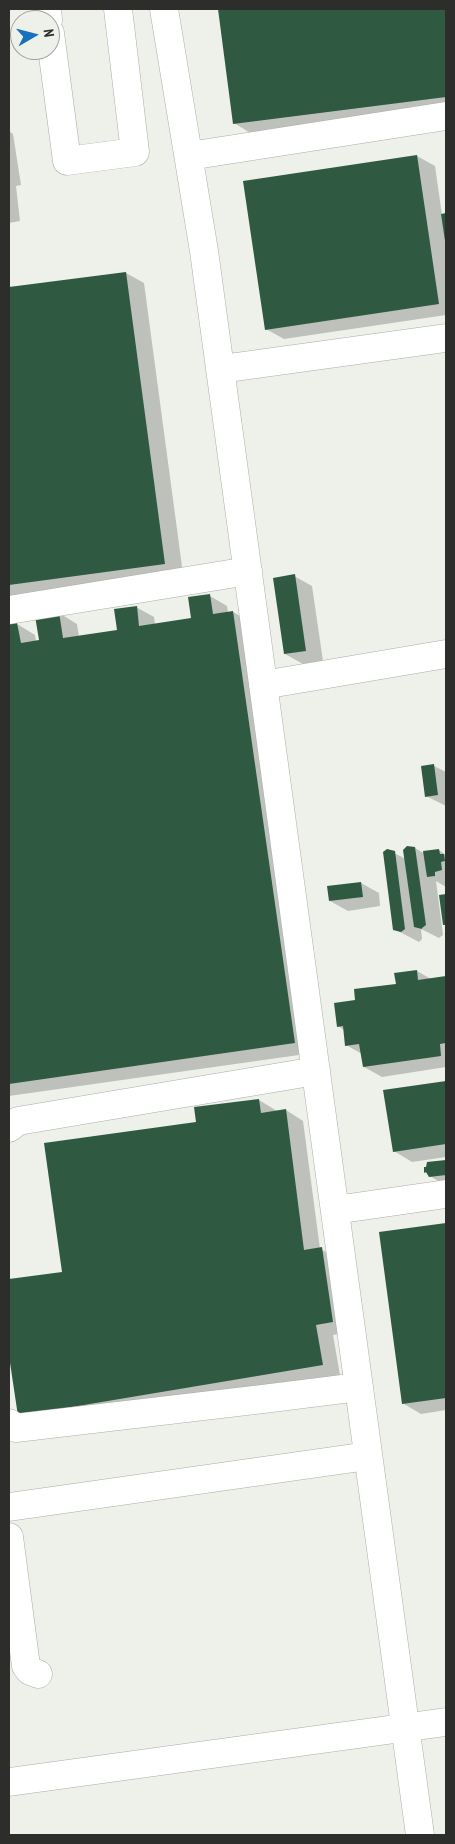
<!DOCTYPE html>
<style>
body{margin:0}
#map{position:relative;width:455px;height:1844px;overflow:hidden;background:#edf1ea;font-family:"PT Sans Narrow",sans-serif}
canvas{display:block}
.frame{position:absolute;inset:0;border:10px solid #2d2e2c;pointer-events:none}
.north{position:absolute;left:10px;top:10px;width:50px;height:50px;box-sizing:border-box;background:#edf1ea;border:1px solid #a0a39e;border-radius:50%;rotate:82deg;font-size:14px;font-weight:700;line-height:20px;text-align:center;color:#2d2e2c}
.north::after{content:'';display:block;margin:auto;width:18px;height:22px;background:#1671be;clip-path:polygon(50% 0,100% 100%,50% 72%,0 100%)}
</style>
<div id="map">
<canvas width="455" height="1844"></canvas>
<div class="frame"></div>
<div class="north">N</div>
</div>
<script>
const c = document.querySelector('canvas').getContext('2d');
c.lineJoin = 'round';
function fill(path, color) { c.fillStyle = color; c.fill(path, 'evenodd'); }
const poly = rows => new Path2D(rows.map(r => 'M' + r).join(''));
function strokePath(path, color, width, dash) { c.strokeStyle = color; c.lineWidth = width; c.lineCap = dash ? 'butt' : 'round'; c.setLineDash(dash || []); c.stroke(path); }
const shadow = poly([
 [219,9,446,9,446,109,252,134,234,123],
 [9,131,13,134,21,185,16,186,20,221,9,223],
 [417,156,435,166,442,215,446,214,446,315,284,339,266,329],
 [126,273,144,283,183,574,9,597,9,288],
 [294,576,312,586,323,661,303,664,285,654],
 [210,596,227,606,228,613,233,612,251,622,313,1053,9,1096,9,626,17,624,35,635,36,642,40,641,59,613,77,624,79,637,119,631,136,607,154,617,155,625,193,619],
 [434,766,446,772,446,806,426,796],
 [415,848,425,854,439,850,446,855,446,887,436,881,443,935,439,938,421,929,422,939,419,942,396,930,394,853,406,859],
 [361,883,379,893,380,906,348,911,330,901],
 [417,971,431,979,446,977,446,1067,382,1077,364,1067,362,1054,346,1045,344,1030,338,1026,357,1001,397,985],
 [446,1082,446,1157,412,1162,394,1151,385,1091],
 [259,1100,277,1111,286,1110,303,1121,320,1249,340,1259,350,1332,333,1335,340,1375,37,1426,19,1416,9,1348,9,1280,63,1273,198,1123],
 [446,1161,446,1186,430,1176,425,1172,425,1168,427,1168,428,1164],
 [446,1224,446,1410,421,1414,404,1404,380,1233]
]);
const building = poly([
 [218,9,446,9,446,97,233,124],
 [417,155,439,304,265,330,243,181],
 [446,213,446,241,445,241,441,214],
 [126,272,165,564,9,585,9,287],
 [295,574,306,651,284,654,273,578],
 [210,594,213,614,233,611,295,1043,9,1084,9,624,17,623,21,643,39,640,35,616,59,612,63,638,117,630,114,609,137,606,139,626,191,618,188,597],
 [434,764,438,795,425,797,421,766],
 [407,846,415,847,426,925,422,928,422,929,414,927,403,850],
 [387,849,395,851,405,929,401,932,393,930,383,852],
 [439,849,440,854,444,854,445,861,441,862,442,870,435,872,435,876,427,877,423,851],
 [361,882,363,897,329,901,327,886],
 [446,894,446,925,443,925,439,895],
 [417,970,418,980,446,976,446,1043,440,1044,441,1056,363,1067,359,1044,345,1046,343,1026,337,1027,334,1003,355,1000,354,989,396,984,394,973],
 [446,1081,446,1144,393,1152,383,1090],
 [259,1099,261,1113,286,1109,304,1250,322,1247,333,1322,316,1325,323,1365,18,1416,9,1356,9,1279,62,1272,44,1143,196,1122,194,1107],
 [446,1160,446,1175,429,1177,426,1172,424,1173,424,1167,426,1167,427,1162],
 [446,1223,446,1398,402,1404,379,1232]
]);
const minor = poly([
 [47,9,48,20],
 [164,9,204,251,420,1835],
 [50,33,67,161,135,152,118,9],
 [189,156,446,116],
 [221,369,446,338],
 [9,610,248,571],
 [263,685,446,654],
 [9,1128,18,1121,316,1071],
 [335,1210,446,1194],
 [9,1423,16,1428,263,1399,359,1387],
 [9,1507,368,1456],
 [9,1537,26,1666,30,1671,38,1674],
 [9,1782,446,1722]
]);
fill(shadow, '#0003');
fill(building, '#305941');
strokePath(minor, '#a9ada7', 29);
strokePath(minor, '#fff', 28);
</script>
